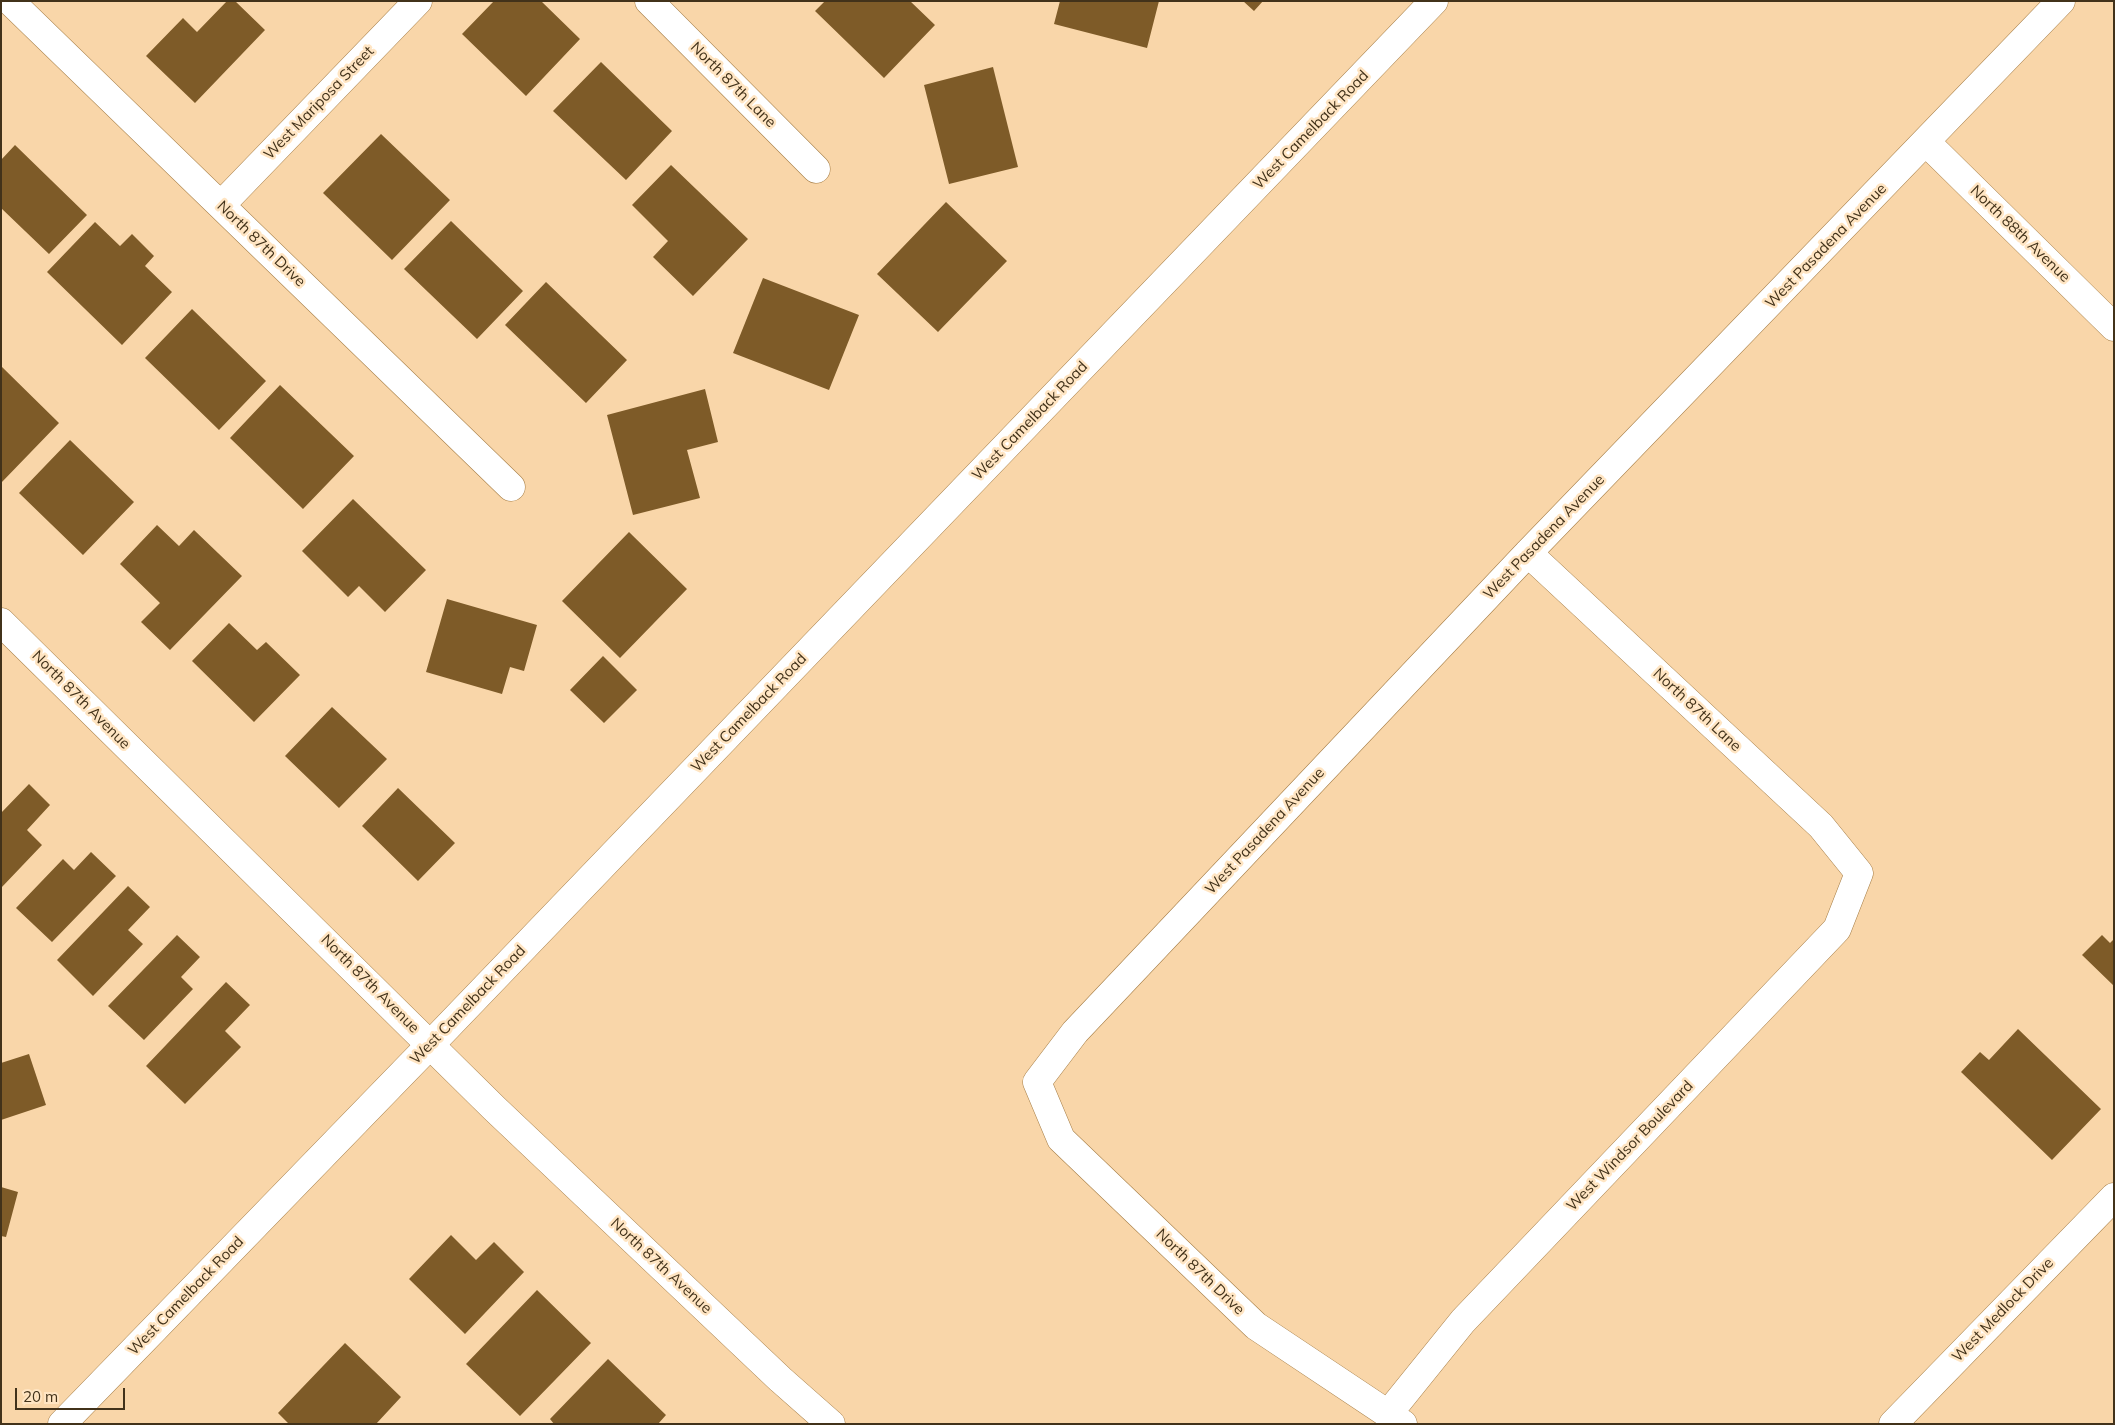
<!DOCTYPE html>
<style>
body{margin:0}
#map{position:relative;width:2115px;height:1425px;overflow:hidden;background:#f9d6a9;font-family:Mulish,sans-serif}
canvas{display:block}
.frame{position:absolute;inset:0;border:2px solid #42321a;pointer-events:none}
.scale{position:absolute;left:15px;top:1388px;width:110px;height:22px;box-sizing:border-box;border:2px solid #42321a;border-top:0;padding-left:6px;font-size:15px;line-height:18px;white-space:nowrap;color:#42321a;-webkit-text-stroke:4px #ffe5c3;paint-order:stroke}
</style>
<div id="map">
<canvas width="2115" height="1425"></canvas>
<div class="frame"></div>
<div class="scale">20 m</div>
</div>
<script>
const c = document.querySelector('canvas').getContext('2d');
c.lineJoin = 'round';
function fill(path, color) { c.fillStyle = color; c.fill(path, 'evenodd'); }
const poly = rows => new Path2D(rows.map(r => 'M' + r).join(''));
function strokePath(path, color, width, dash) { c.strokeStyle = color; c.lineWidth = width; c.lineCap = dash ? 'butt' : 'round'; c.setLineDash(dash || []); c.stroke(path); }
function write(font, color, halo, rows, align = 'center') {
  c.font = font + ' Mulish,sans-serif'; c.lineWidth = 5; c.setLineDash([]); c.textBaseline = 'middle'; c.strokeStyle = halo; c.fillStyle = color; for (const [text, x, y, turn = 0] of rows) {
    c.save(); c.translate(x, y); c.rotate((+turn || 0) * Math.PI / 180); c.textAlign = isNaN(turn) ? turn : align; if (halo) c.strokeText(text, 0, 0); c.fillText(text, 0, 0); c.restore();
  }
}
const building = poly([
 [227,1,235,1,265,30,195,103,146,56,183,18,197,32],
 [494,1,541,1,580,39,526,96,462,34],
 [825,1,910,1,935,25,884,78,815,11],
 [1060,1,1159,1,1147,48,1054,24],
 [1243,1,1263,1,1254,11],
 [601,62,672,131,626,180,553,111],
 [993,67,1018,167,949,184,924,85],
 [381,134,450,200,392,260,323,193],
 [15,145,87,215,49,254,1,208,1,160],
 [671,165,748,239,693,296,653,257,668,241,632,205],
 [946,202,1007,261,938,332,877,274],
 [451,221,523,291,477,339,404,269],
 [95,222,120,246,132,234,154,256,145,266,172,292,122,345,47,272],
 [763,278,859,315,829,390,733,353],
 [546,282,627,360,586,403,505,325],
 [192,309,266,381,219,430,145,358],
 [1,366,59,423,1,483],
 [280,385,354,456,303,509,230,438],
 [705,389,718,442,687,450,700,498,633,515,607,415],
 [70,440,134,502,83,555,19,493],
 [353,499,426,570,385,612,359,586,348,597,302,551],
 [157,525,179,546,194,530,242,576,170,650,141,622,160,603,120,564],
 [629,532,687,589,620,658,562,601],
 [447,599,537,625,524,671,510,667,502,694,426,672],
 [229,623,257,650,266,642,300,675,254,722,192,661],
 [603,656,637,690,604,723,570,690],
 [332,707,387,759,339,808,285,756],
 [29,784,50,805,27,830,42,845,1,888,1,813],
 [398,788,455,843,418,881,362,826],
 [91,852,116,876,52,942,16,908,63,859,74,870],
 [128,886,150,907,128,930,143,944,93,996,57,960],
 [177,935,200,957,181,977,193,989,144,1040,108,1006],
 [2102,935,2110,943,2114,939,2114,986,2082,955],
 [226,982,250,1005,225,1031,241,1047,185,1104,146,1066],
 [2018,1029,2101,1109,2052,1160,1961,1072,1980,1052,1989,1060],
 [29,1054,46,1105,1,1120,1,1063],
 [1,1187,18,1192,6,1237,1,1236],
 [451,1235,476,1260,494,1242,524,1272,465,1334,409,1279],
 [537,1290,591,1343,520,1416,466,1364],
 [345,1343,401,1397,376,1424,289,1424,278,1413],
 [608,1359,666,1415,658,1424,554,1424,550,1419]
]);
const street = poly([
 [10,1,511,487],
 [649,1,816,169],
 [1926,142,2114,327],
 [221,205,418,1],
 [1388,1414,1463,1321,1837,929,1859,873,1821,826,1528,553],
 [1403,1424,1256,1326,1061,1139,1037,1082,1075,1032,1528,553,2061,1],
 [1893,1424,2114,1197]
]);
const secondary = poly([
 [1,622,494,1108,780,1379,831,1424]
]);
const primary = poly([
 [62,1424,430,1045,1434,1]
]);
const streetNames = [
 ["North 87th Lane",733,85,45],
 ["West Mariposa Street",319,103,-46],
 ["West Camelback Road",1311,130,-46],
 ["North 88th Avenue",2020,234,44],
 ["North 87th Drive",261,244,44],
 ["West Pasadena Avenue",1826,246,-46],
 ["West Camelback Road",1030,421,-46],
 ["West Pasadena Avenue",1544,537,-46],
 ["North 87th Avenue",81,700,45],
 ["North 87th Lane",1697,710,43],
 ["West Camelback Road",749,713,-46],
 ["West Pasadena Avenue",1265,831,-47],
 ["North 87th Avenue",370,984,45],
 ["West Camelback Road",468,1005,-46],
 ["West Windsor Boulevard",1630,1146,-46],
 ["North 87th Avenue",661,1266,43],
 ["North 87th Drive",1200,1272,44],
 ["West Camelback Road",186,1296,-46],
 ["West Medlock Drive",2003,1310,-46]
];
fill(building, '#7e5b28');
strokePath(street, '#a57d45', 29);
strokePath(secondary, '#a57d45', 29);
strokePath(primary, '#a57d45', 29);
strokePath(street, '#fff', 28);
strokePath(secondary, '#fff', 28);
strokePath(primary, '#fff', 28);
write('15px', '#42321a', '#ffe5c3', streetNames);
</script>
